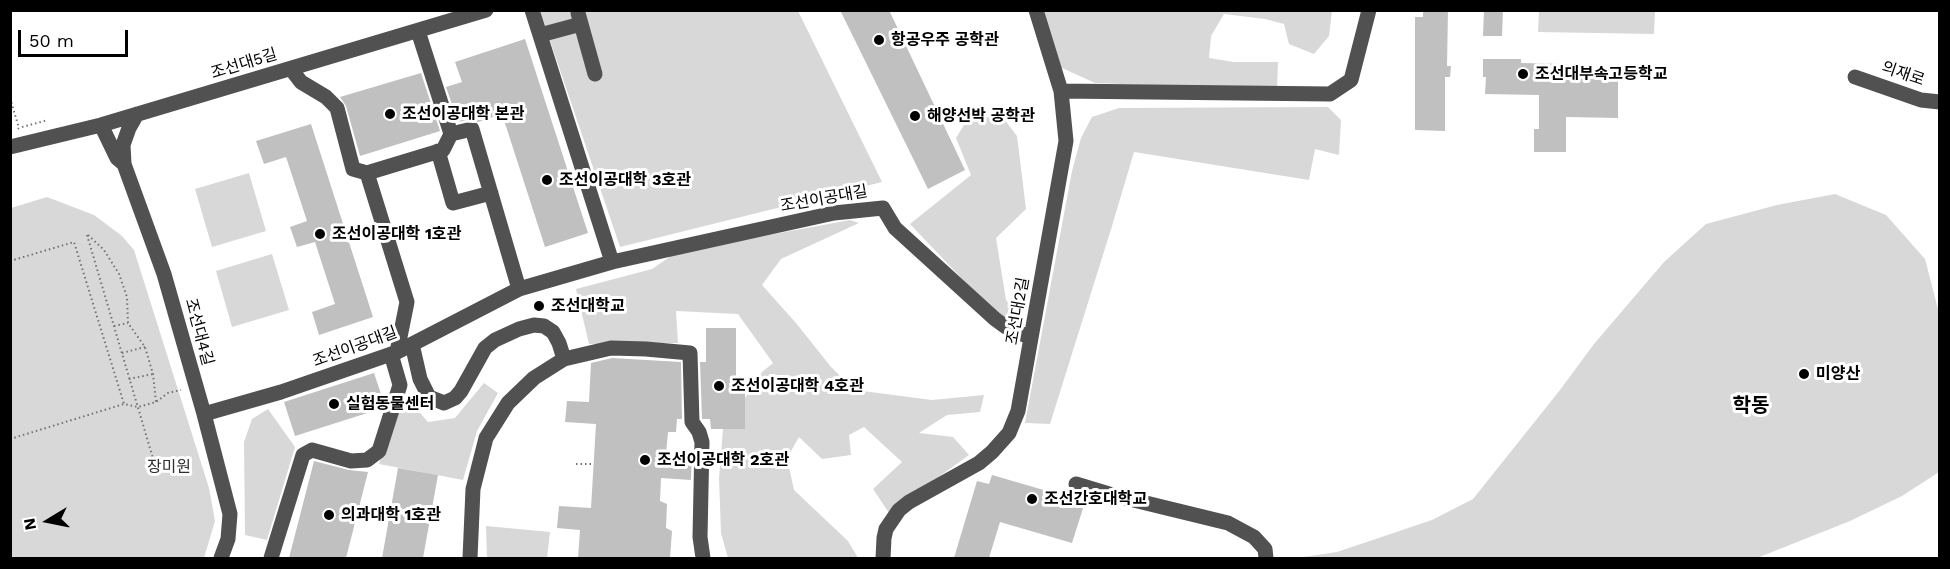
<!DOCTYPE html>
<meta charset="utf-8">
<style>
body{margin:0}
#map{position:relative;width:1950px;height:569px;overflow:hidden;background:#fff;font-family:"Work Sans",sans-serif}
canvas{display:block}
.frame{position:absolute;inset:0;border:12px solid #000;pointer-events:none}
.north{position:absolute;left:18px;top:491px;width:60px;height:60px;-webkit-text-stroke:4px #fff;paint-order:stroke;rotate:260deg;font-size:16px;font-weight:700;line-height:24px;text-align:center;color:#000}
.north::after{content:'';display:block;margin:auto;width:21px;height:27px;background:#000;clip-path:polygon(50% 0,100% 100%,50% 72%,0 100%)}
.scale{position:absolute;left:18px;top:30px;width:110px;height:27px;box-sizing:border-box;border:3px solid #000;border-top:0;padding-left:8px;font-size:18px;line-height:21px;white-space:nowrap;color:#000;-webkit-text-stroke:4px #fff;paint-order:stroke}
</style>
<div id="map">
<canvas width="1950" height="569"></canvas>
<div class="frame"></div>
<div class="north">N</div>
<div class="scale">50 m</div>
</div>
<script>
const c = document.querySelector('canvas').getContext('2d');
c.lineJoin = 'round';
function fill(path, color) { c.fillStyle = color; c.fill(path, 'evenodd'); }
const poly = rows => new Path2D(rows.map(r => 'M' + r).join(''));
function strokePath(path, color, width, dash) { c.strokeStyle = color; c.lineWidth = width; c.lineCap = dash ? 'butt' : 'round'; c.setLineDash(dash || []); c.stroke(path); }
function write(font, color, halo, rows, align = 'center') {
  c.font = font + ' "Work Sans","Noto Sans KR",sans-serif'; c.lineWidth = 6; c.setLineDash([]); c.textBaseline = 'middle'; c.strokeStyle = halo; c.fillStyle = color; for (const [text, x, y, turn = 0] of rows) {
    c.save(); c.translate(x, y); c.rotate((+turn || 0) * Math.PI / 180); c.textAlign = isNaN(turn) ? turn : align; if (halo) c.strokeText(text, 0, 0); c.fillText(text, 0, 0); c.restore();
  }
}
const green = poly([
 [540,11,798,11,882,182,620,247],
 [1042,11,1332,11,1329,36,1314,54,1289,44,1284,24,1265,19,1224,14,1211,36,1209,58,1234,62,1278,62,1277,90,1095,83,1060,67],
 [1539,11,1655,11,1654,34,1538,32],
 [1328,107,1341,120,1339,155,1315,149,1309,180,1134,152,1112,226,1050,424,1025,423,1072,171,1081,138,1092,117,1119,108],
 [1001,115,1017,136,1026,209,996,238,1006,300,1021,319,1012,324,986,304,910,224,971,175,956,138,967,120],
 [249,173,266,231,212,247,195,189],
 [1835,194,1886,215,1925,259,1939,313,1939,472,1902,496,1850,521,1757,558,1297,558,1337,552,1432,520,1473,499,1560,390,1594,344,1664,262,1706,224,1777,205],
 [47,197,94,215,122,236,134,250,209,488,215,521,204,558,11,558,11,208],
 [850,220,859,223,781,259,762,285,796,323,831,367,855,390,932,400,984,395,980,412,947,415,919,433,953,437,969,455,889,513,873,489,902,462,864,427,849,435,851,455,822,459,799,437,787,458,794,490,848,541,858,558,728,558,721,533,719,478,723,429,745,429,745,398,762,372,773,363,738,314,676,311,678,343,589,344,576,289,652,269,677,252],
 [272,254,289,310,232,327,216,271],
 [484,383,498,393,477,431,463,480,379,464,395,410,408,399,428,422,455,418],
 [268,409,295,447,267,540,245,535,244,442,252,419],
 [486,526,550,532,547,558,487,558]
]);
const building = poly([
 [840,10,889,10,965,170,928,189],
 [1423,10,1448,10,1447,66,1451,66,1450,77,1445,77,1445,131,1415,130,1415,17,1423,17],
 [1484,10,1503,10,1502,36,1483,36],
 [525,39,588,233,545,247,502,114,478,122,470,119,458,122,446,87,462,82,455,62],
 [1483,59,1521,59,1521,63,1568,64,1568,77,1618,77,1618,118,1566,117,1566,152,1534,152,1534,129,1539,129,1539,95,1485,94,1486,77,1483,77],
 [421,73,440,131,360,156,346,106,340,97],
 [311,124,373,317,319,335,312,312,335,304,315,242,297,247,290,227,307,221,286,157,264,164,256,141],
 [706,328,736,328,736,376,745,376,745,429,711,429,710,419,702,419,700,362,706,362],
 [612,358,681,362,682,419,677,419,676,432,668,432,666,454,692,456,691,480,661,478,660,501,667,504,666,528,672,531,670,558,578,558,580,530,557,528,559,506,591,508,596,424,565,422,567,401,589,402,591,363],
 [374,373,384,403,383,408,295,436,284,402],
 [314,461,349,470,368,472,346,558,289,558],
 [398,468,438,475,423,558,382,558],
 [992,475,1085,502,1072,543,1000,522,989,558,954,558,977,481,989,484]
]);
const path = poly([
 [10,98,19,128,18,129],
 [22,127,48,120],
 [87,235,157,472],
 [88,235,104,250,119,274,127,297,128,323,145,347,153,374,156,402],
 [10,261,74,242,124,404],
 [114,326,128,323],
 [122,353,145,347],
 [129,379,153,374],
 [10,439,124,404,138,407,156,402,168,393,181,390],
 [576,464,594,464]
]);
const minor = poly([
 [532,10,612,262],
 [578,13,595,74],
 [418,31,451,134,472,129,519,289],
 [540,35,581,24],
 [291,69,301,82,326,97,337,108,353,169,367,173],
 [1855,77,1921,100,1940,102],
 [1061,91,1330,94,1351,80,1369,10],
 [101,125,117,158,124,164,164,274,204,414,230,514,228,539,221,558],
 [10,147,101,125,486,10],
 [438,151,453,203,491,193],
 [124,164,123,145,129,128,137,114],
 [412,344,420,379,429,397,444,403,455,398,461,391,485,348,495,340,519,329,534,325,544,326,553,332,559,343,564,359],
 [397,352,407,302,367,173,443,150,451,134],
 [204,414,281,392,397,352,519,289,612,262,834,213,883,208,895,228,995,319,1006,327,1031,338],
 [1076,484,1109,494,1228,523,1254,537,1265,549,1266,558],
 [271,558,303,455,312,450,351,461,367,460,379,451,400,385,391,354],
 [470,558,473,489,486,438,508,403,534,378,564,359,611,348,646,349,690,353,692,422,699,432,702,442,700,537,703,558],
 [883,558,884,538,886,529,899,510,909,502,979,463,992,452,1009,433,1018,411,1066,141,1061,91,1036,10]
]);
const markers = [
 [879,40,6,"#000"],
 [1523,74,6,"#000"],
 [390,114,6,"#000"],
 [915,116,6,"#000"],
 [547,180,6,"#000"],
 [320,234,6,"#000"],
 [539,306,6,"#000"],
 [1804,374,6,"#000"],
 [719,386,6,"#000"],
 [334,404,6,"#000"],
 [645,460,6,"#000"],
 [1032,499,6,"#000"],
 [329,515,6,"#000"]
];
const poiNames = [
 ["항공우주 공학관",891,40],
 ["조선대부속고등학교",1535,74],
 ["조선이공대학 본관",402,114],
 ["해양선박 공학관",927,116],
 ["조선이공대학 3호관",559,180],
 ["조선이공대학 1호관",332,234],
 ["조선대학교",551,306],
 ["미양산",1816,374],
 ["조선이공대학 4호관",731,386],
 ["실험동물센터",346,404],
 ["조선이공대학 2호관",657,460],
 ["조선간호대학교",1044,499],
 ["의과대학 1호관",341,515]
];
const streetNames = [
 ["조선대5길",244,64,-17],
 ["의재로",1903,74,19],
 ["조선이공대길",824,199,-10],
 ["조선대2길",1018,311,-80],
 ["조선대4길",199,332,75],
 ["조선이공대길",355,347,-20]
];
const parkNames = [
 ["장미원",169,467]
];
const quarterNames = [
 ["학동",1751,406]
];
fill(green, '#d8d8d8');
fill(building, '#c0c0c0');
strokePath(path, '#737373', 2, [1.5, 3]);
strokePath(minor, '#515151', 15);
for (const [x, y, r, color] of markers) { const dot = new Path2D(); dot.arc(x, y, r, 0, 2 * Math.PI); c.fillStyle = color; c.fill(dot); strokePath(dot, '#fff', 2); }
write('bold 16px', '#000', '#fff', poiNames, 'left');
write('16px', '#000', '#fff', streetNames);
write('16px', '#2f2f2f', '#fff', parkNames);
write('bold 20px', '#000', '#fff', quarterNames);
</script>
